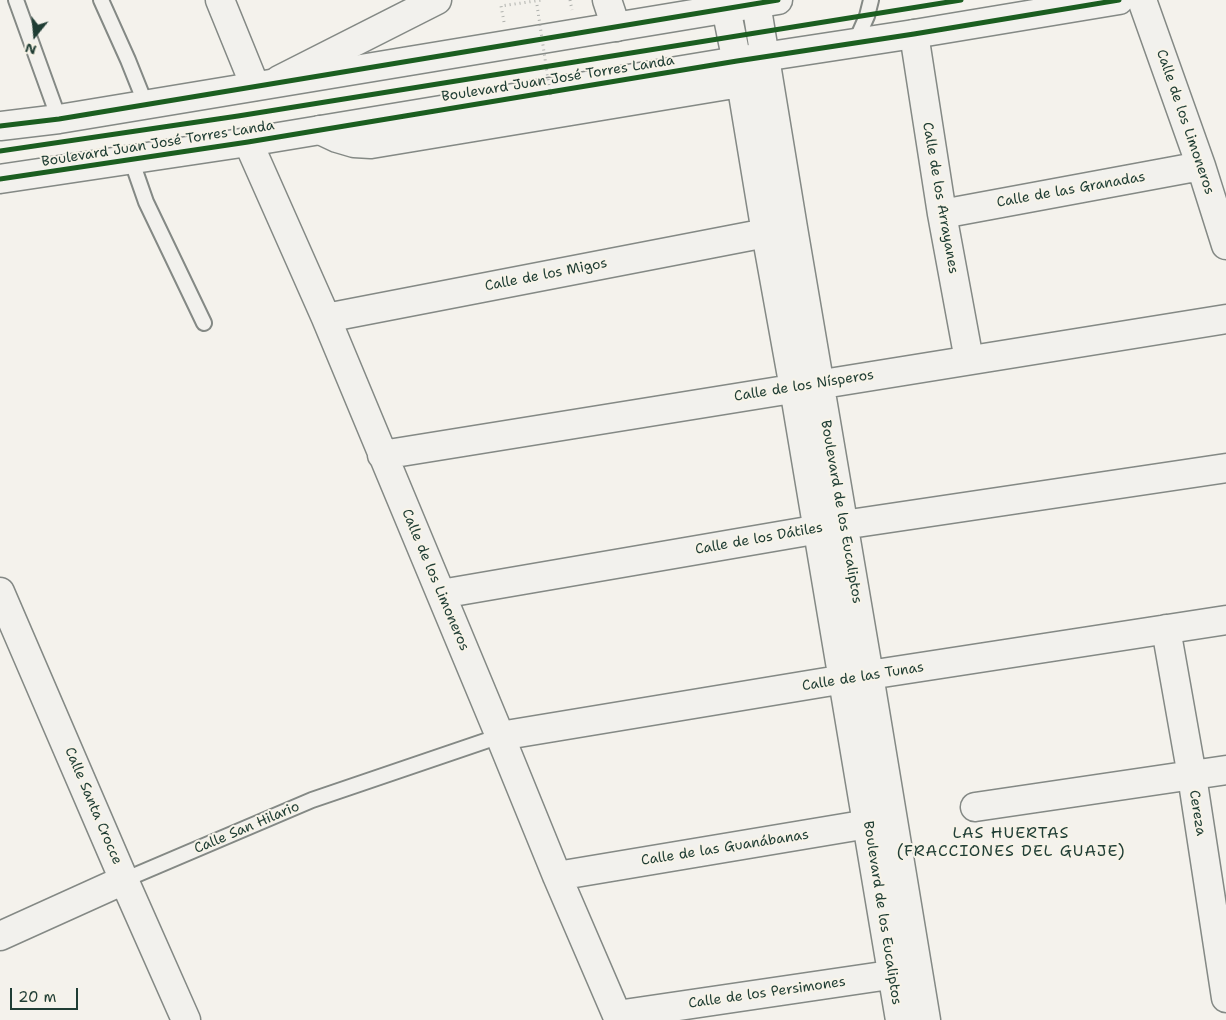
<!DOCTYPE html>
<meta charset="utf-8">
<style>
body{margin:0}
#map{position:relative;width:1226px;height:1020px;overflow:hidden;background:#f4f2ec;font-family:"Shantell Sans",sans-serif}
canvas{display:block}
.north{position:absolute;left:10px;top:10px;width:50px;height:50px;-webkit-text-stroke:4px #f7f3e8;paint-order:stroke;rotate:197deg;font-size:14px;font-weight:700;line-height:20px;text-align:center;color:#1f3d34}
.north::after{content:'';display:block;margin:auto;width:18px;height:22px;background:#1f3d34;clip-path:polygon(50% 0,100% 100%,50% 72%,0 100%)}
.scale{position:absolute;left:10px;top:988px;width:68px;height:22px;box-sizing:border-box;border:2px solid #1f3d34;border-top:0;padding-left:6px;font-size:15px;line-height:18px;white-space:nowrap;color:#1f3d34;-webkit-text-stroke:4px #f7f3e8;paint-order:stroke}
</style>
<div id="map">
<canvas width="1226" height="1020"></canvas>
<div class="north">N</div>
<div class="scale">20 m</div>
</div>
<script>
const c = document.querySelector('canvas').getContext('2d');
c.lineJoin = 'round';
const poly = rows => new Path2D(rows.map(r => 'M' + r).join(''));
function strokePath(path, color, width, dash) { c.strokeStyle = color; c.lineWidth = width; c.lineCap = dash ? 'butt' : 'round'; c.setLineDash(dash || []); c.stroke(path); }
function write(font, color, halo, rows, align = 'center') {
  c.font = font + ' "Shantell Sans",sans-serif'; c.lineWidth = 4; c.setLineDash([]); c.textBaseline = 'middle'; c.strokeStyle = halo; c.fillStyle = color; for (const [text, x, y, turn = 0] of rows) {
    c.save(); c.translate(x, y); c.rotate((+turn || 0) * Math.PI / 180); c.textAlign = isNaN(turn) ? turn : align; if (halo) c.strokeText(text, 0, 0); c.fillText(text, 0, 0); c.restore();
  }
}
const path = poly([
 [570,0,572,10],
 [504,22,501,6,542,0]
]);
const service = poly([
 [16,0,59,119],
 [101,0,128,60,146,105],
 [855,43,867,16,871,0],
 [131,159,146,202,204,323],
 [124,880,312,800,500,736]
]);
const minor = poly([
 [220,0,255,86],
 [607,0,616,27],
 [1142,0,1201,166,1226,245],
 [756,3,793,228,869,675,926,1020],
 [726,8,741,82,766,233,794,388,900,1020],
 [914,34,942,214,969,360],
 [279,80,437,0],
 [320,130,337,138,354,143,371,144,758,80],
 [248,142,326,318,500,736,557,876,619,1020],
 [942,214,1201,166],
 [326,318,766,233],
 [382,455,1226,319],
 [0,592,124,880,186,1020],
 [441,594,843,525,1226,468],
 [1166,629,1192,776,1226,998],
 [500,736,869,675,1226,620],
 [975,807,1226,770],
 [557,876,886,821],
 [0,936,124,880],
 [617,1015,910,972]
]);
const primary = poly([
 [0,126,59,119,778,0],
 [0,179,248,142,737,61,914,34,1119,0]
]);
const pathBridge = poly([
 [537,5,551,99]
]);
const cycleway = poly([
 [0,126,59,119,778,0],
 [0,151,238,116,961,0],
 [0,179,248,142,737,61,914,34,1119,0]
]);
const streetNames = [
 ["Boulevard Juan José Torres Landa",558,79,-9],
 ["Calle de los Limoneros",1185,122,71],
 ["Boulevard Juan José Torres Landa",158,144,-9],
 ["Calle de las Granadas",1071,190,-10],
 ["Calle de los Arrayanes",940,198,80],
 ["Calle de los Migos",546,275,-11],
 ["Calle de los Nísperos",804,386,-9],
 ["Boulevard de los Eucaliptos",841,512,80],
 ["Calle de los Dátiles",759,539,-10],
 ["Calle de los Limoneros",435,580,67],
 ["Calle de las Tunas",863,677,-9],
 ["Calle Santa Crocce",93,806,67],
 ["Cereza",1197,813,81],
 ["Calle San Hilario",247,828,-23],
 ["Calle de las Guanábanas",725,848,-9],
 ["Boulevard de los Eucaliptos",882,913,81],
 ["Calle de los Persimones",767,993,-8]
];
const quarterNames = [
 ["LAS HUERTAS",1011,834],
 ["(FRACCIONES DEL GUAJE)",1011,852]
];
strokePath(service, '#848985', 18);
strokePath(minor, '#848985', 31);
strokePath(primary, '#848985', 31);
strokePath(path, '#b0b2ae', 3, [1, 4]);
strokePath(service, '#f2f1ed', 14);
strokePath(minor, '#f2f1ed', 28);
strokePath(primary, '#f2f1ed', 28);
strokePath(pathBridge, '#b0b2ae', 3, [1, 4]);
strokePath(cycleway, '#1b5e20', 5);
write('14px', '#1f3d34', '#f7f3e8', streetNames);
c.letterSpacing = '1px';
write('16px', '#1f3d34', '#f7f3e8', quarterNames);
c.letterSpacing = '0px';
</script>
